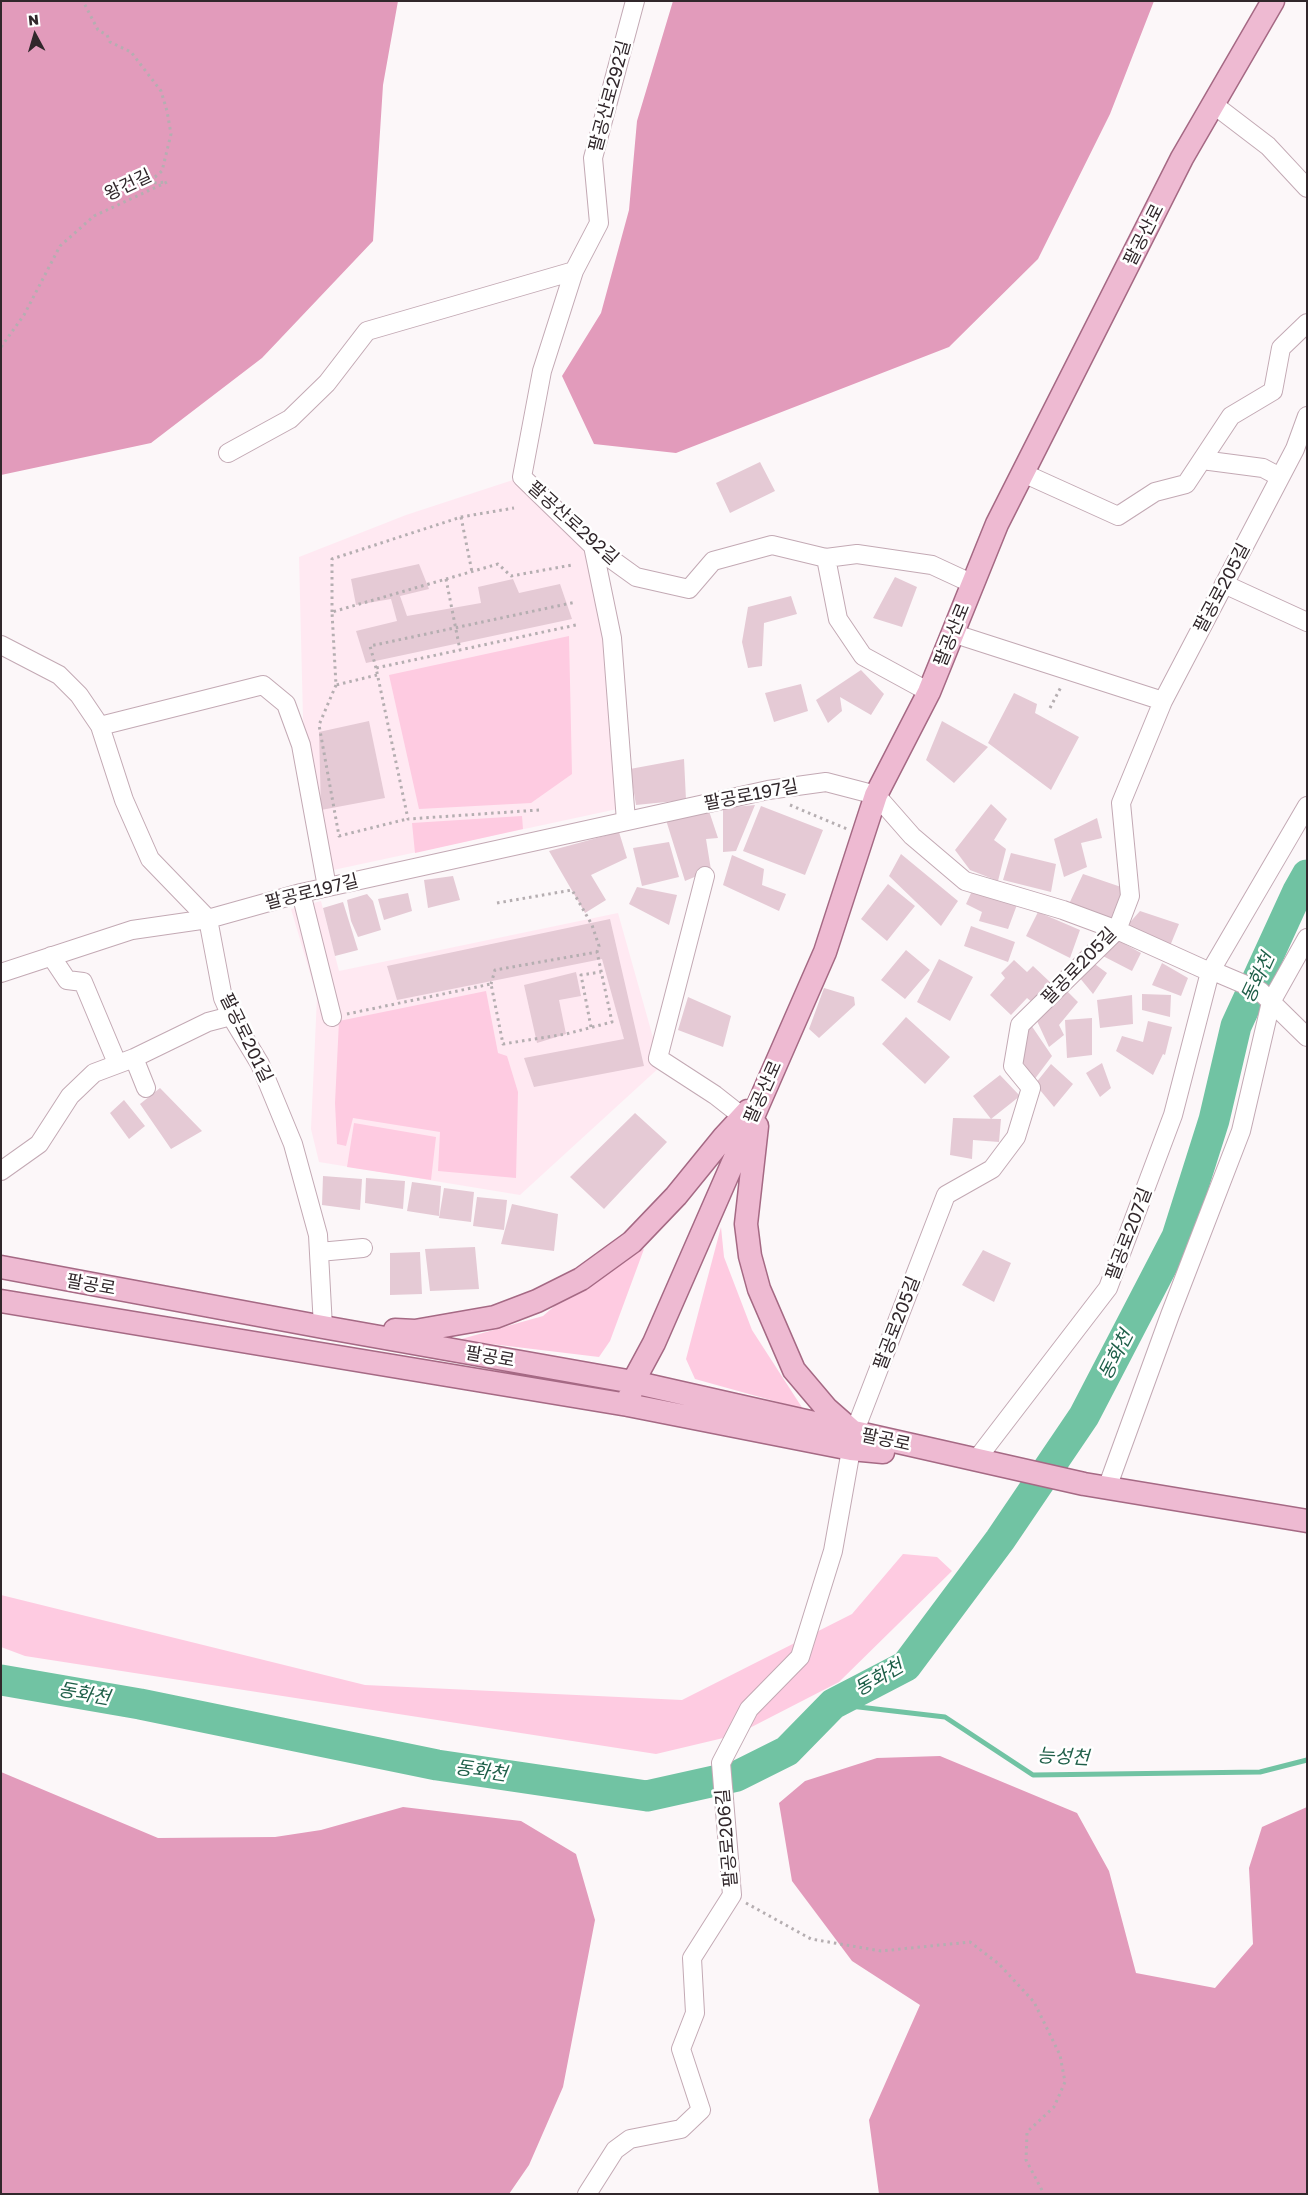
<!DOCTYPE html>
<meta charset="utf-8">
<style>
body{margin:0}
#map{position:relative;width:1308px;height:2195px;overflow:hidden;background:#fcf7f9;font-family:"Golos Text",sans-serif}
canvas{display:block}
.frame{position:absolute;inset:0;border:2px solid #31272b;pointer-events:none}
.north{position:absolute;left:10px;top:10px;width:50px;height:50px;-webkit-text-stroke:4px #fff;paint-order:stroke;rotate:354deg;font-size:14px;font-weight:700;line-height:20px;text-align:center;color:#31272b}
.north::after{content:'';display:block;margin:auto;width:18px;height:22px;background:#31272b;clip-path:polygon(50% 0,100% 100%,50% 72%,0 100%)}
</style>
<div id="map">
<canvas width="1308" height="2195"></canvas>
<div class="frame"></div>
<div class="north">N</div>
</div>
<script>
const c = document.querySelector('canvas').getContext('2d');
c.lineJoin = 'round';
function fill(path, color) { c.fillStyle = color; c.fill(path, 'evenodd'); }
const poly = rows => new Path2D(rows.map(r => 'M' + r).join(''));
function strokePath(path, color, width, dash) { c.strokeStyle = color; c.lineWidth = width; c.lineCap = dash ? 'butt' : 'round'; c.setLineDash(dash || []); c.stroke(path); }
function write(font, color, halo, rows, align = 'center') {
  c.font = font + ' "Golos Text","Noto Sans KR",sans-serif'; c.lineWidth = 5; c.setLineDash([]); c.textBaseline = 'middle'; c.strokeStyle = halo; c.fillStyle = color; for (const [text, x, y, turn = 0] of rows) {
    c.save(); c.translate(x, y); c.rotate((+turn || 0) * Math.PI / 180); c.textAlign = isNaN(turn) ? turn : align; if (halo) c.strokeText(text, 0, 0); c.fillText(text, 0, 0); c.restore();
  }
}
const built = poly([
 [522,477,593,546,625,807,636,805,324,872,303,718,299,557,406,515],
 [321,901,339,971,618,913,661,1066,520,1195,319,1162,311,1129,317,997,291,909]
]);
const green = poly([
 [569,636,572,774,531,803,419,809,389,675],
 [522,816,523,829,415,853,412,823],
 [486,991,498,1053,507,1056,518,1092,516,1178,438,1171,440,1132,353,1118,346,1146,337,1144,335,1103,339,1021],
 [354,1123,436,1137,431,1180,347,1167],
 [721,1227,724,1257,752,1330,803,1409,695,1379,686,1359],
 [644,1249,610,1341,599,1357,458,1340,543,1316,607,1260],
 [903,1554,937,1557,952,1571,839,1682,736,1735,656,1754,25,1656,1,1647,1,1595,365,1685,682,1700,852,1614]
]);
const forest = poly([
 [1,1,398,1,383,85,373,241,262,358,151,443,1,475],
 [673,1,1154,1,1110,114,1038,259,949,347,676,453,594,444,562,376,601,313,629,210,637,121],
 [940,1756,1077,1813,1109,1871,1136,1973,1215,1988,1253,1944,1249,1868,1262,1827,1307,1807,1307,2194,879,2194,869,2120,920,2005,852,1961,792,1881,779,1803,805,1781,877,1758],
 [1,1772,158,1838,275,1837,321,1830,403,1807,521,1821,576,1854,595,1920,563,2087,529,2165,509,2194,1,2194]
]);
const stream = poly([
 [833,1704,945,1717,1033,1775,1260,1772,1307,1760]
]);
const river = poly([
 [1,1680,140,1704,437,1765,647,1796,737,1776,787,1751,833,1704,906,1666,1000,1540,1084,1416,1177,1237,1214,1120,1236,1026,1298,891,1307,875]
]);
const building = poly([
 [760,462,775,491,730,513,716,483],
 [419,564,429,589,400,596,407,616,481,603,478,587,513,579,519,593,560,584,572,619,366,663,356,631,397,621,391,599,356,605,351,579],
 [895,577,917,587,902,627,873,618],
 [791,596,797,614,764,623,762,666,748,668,742,642,748,607],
 [861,670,884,694,871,715,840,697,842,711,828,723,816,700],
 [801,684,808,711,774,722,765,693],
 [1014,693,1037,704,1035,713,1079,737,1051,790,988,743],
 [369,721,385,798,321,810,319,732],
 [942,721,988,747,954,783,926,760],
 [684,759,686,800,636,805,630,769],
 [991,804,1007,819,994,840,1006,849,998,881,970,870,955,850],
 [755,805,736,851,723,852,723,808],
 [761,806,823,830,805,875,743,851],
 [708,808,718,838,706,839,711,870,685,881,666,820],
 [1097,818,1102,838,1081,843,1087,867,1064,877,1054,839],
 [619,832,627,858,591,875,606,900,585,913,549,851],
 [669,842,679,877,642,886,633,848],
 [1011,853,1056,864,1051,892,1003,880],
 [901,854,958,901,941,926,889,876],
 [732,855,764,869,762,885,786,894,779,911,723,885],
 [1083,874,1124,888,1113,919,1069,904],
 [453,876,460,900,428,908,424,880],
 [888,884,915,906,887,941,861,919],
 [637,887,677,895,669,925,629,904],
 [972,891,1018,902,1008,929,979,921,982,912,966,904],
 [408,893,412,911,384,920,378,899],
 [367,894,373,901,381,930,358,937,351,921,347,900],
 [343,902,358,950,335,956,323,908],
 [1140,911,1179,924,1170,946,1125,928],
 [1038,912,1080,930,1070,958,1026,936],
 [610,919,644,1066,534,1087,524,1058,624,1039,602,959,397,1000,387,966],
 [971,926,1015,942,1008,962,964,946],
 [1114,938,1141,953,1132,971,1099,954],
 [906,950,930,970,905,999,881,980],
 [939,959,973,977,950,1021,917,1002],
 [1014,960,1027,972,1033,966,1051,983,1033,1003,1027,998,1011,1015,990,995,1005,978,1001,973],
 [1092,962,1107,973,1093,994,1079,977],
 [1162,963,1188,978,1181,996,1152,985],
 [576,972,581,996,559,1000,566,1034,537,1043,524,985],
 [824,988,854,997,855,1005,819,1038,809,1029],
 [1065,989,1078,1002,1059,1025,1064,1035,1049,1047,1037,1021],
 [1142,994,1171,995,1170,1017,1142,1010],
 [1132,995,1133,1024,1100,1028,1097,1000],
 [688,997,731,1016,723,1047,678,1030],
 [906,1017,950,1057,925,1084,882,1044],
 [1092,1018,1092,1055,1067,1058,1065,1020],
 [1148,1021,1172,1027,1165,1055,1163,1054,1153,1075,1116,1051,1122,1036,1143,1042],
 [1031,1025,1052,1056,1034,1080,1019,1056,1024,1031],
 [1102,1063,1111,1088,1100,1097,1086,1073],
 [1051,1064,1073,1084,1054,1107,1035,1084],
 [1000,1075,1020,1096,991,1119,973,1096],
 [160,1088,202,1131,171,1149,140,1104],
 [124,1100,145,1126,129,1139,110,1113],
 [635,1113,667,1142,604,1209,570,1177],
 [953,1118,1001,1119,999,1142,973,1140,972,1159,950,1155],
 [323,1176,362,1179,360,1210,322,1205],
 [366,1178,405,1181,403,1209,365,1203],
 [412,1182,441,1186,439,1216,407,1211],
 [444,1188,474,1192,471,1222,439,1218],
 [477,1197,507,1200,504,1230,473,1226],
 [512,1204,558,1214,554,1251,501,1244],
 [475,1247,479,1289,430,1291,425,1249],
 [983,1250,1011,1263,994,1302,962,1285],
 [420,1252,422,1294,390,1295,390,1253]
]);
const path = poly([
 [1,347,24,315,60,246,94,216,167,182,152,183,131,190,125,187,155,177,162,171,171,134,167,111,161,91,131,52,110,42,107,35,98,30,83,1],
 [461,517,472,572],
 [446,579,460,650],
 [332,612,332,559,461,517,514,508],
 [376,668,370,646,576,602],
 [377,675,336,685,332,612,498,564,511,576,572,565],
 [336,685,319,725,339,836,407,819],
 [1050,708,1062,685],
 [790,805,847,829],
 [539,810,408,819,376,668,576,625],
 [497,903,572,890,592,925,599,946,597,952],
 [347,1014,491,984,503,1044,566,1034,612,1022,597,952,495,970,491,984],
 [591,1027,581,975,601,972],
 [746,1903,811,1939,881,1951,970,1942,999,1964,1034,2002,1060,2055,1065,2082,1054,2107,1027,2132,1026,2160,1044,2194]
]);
const minor = poly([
 [635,1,593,158,599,223,574,271,542,371,522,477,593,546,636,577,689,589,713,561,772,545,826,558,857,554,932,565,973,584],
 [1213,104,1268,146,1307,188],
 [228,453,290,419,327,383,367,331,574,271],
 [1202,460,1263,468,1280,477],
 [1023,473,1118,516,1155,492,1186,484,1231,416,1273,391,1281,348,1307,323],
 [593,546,612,638,626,821],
 [826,558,838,619,863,656,929,692],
 [1224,584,1307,622],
 [952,633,1163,701],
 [1,645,59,675,79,695,100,726,124,800,150,859,208,919,223,998,231,1016,260,1064,293,1144,318,1235,323,1327],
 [100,726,263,685,286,704,301,745,327,887],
 [705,876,658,1058,715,1095,743,1117],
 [301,893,332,1017],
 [51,956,67,980,83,982,117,1063],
 [1,973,132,930,208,919,301,893,768,790,826,782,876,795,912,836,965,881,1063,910,1117,930,1210,972,1220,974,1260,991,1307,1037],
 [134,1058,146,1088],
 [1,1171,39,1144,70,1096,94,1073,134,1058,208,1022,231,1016],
 [319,1252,363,1248],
 [976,1460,1108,1288,1173,1115,1210,972,1307,806],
 [1107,1488,1170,1315,1241,1131,1271,1002,1307,938],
 [587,2194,615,2150,630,2139,681,2129,701,2110,681,2049,695,2013,692,1958,732,1895,721,1763,749,1709,800,1657,833,1551,854,1433,946,1195,992,1169,1016,1137,1031,1088,1013,1066,1020,1025,1117,930,1130,896,1121,803,1163,701,1295,449,1307,416]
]);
const major = poly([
 [757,1126,746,1224,750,1256,759,1289,794,1370,827,1409,852,1431],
 [1,1267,323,1327,633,1382,1084,1484,1307,1521],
 [1,1301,628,1405,851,1449,883,1452],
 [395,1330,415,1331,495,1317,537,1301,581,1279,632,1242,676,1196,724,1137,748,1111],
 [628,1405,633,1382,654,1343,825,952,876,795,929,692,997,524,1182,158,1273,1]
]);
const streetNames = [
 ["팔공산로292길",610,96,-75],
 ["왕건길",128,185,-25],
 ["팔공산로",1144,235,-63],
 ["팔공산로292길",573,523,42],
 ["팔공로205길",1222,588,-62],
 ["팔공산로",952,635,-68],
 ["팔공로197길",751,795,-11],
 ["팔공로197길",312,892,-14],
 ["팔공로205길",1079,966,-46],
 ["팔공로201길",246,1038,64],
 ["팔공산로",763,1092,-66],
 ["팔공로207길",1129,1234,-69],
 ["팔공로",91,1285,10],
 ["팔공로205길",897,1323,-69],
 ["팔공로",490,1357,10],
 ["팔공로",886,1440,12],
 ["팔공로206길",727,1838,-95]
];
const waterNames = [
 ["동화천",1258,978,-65],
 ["동화천",1116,1355,-63],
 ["동화천",879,1678,-30],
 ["동화천",84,1694,10],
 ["능성천",1063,1757,3],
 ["동화천",481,1771,8]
];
fill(built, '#ffe9f2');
fill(green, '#fecbe1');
fill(forest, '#e29bbb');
strokePath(stream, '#71c3a3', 5);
strokePath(river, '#71c3a3', 31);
fill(building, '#e5cad5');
strokePath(minor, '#c3a9b4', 20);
strokePath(major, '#a56984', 25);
strokePath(path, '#b5aeb1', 3, [2.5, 4]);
strokePath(minor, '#fff', 18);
strokePath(major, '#eebad2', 22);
write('18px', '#31272b', '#fff', streetNames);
write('italic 19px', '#1f5f49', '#fff', waterNames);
</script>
